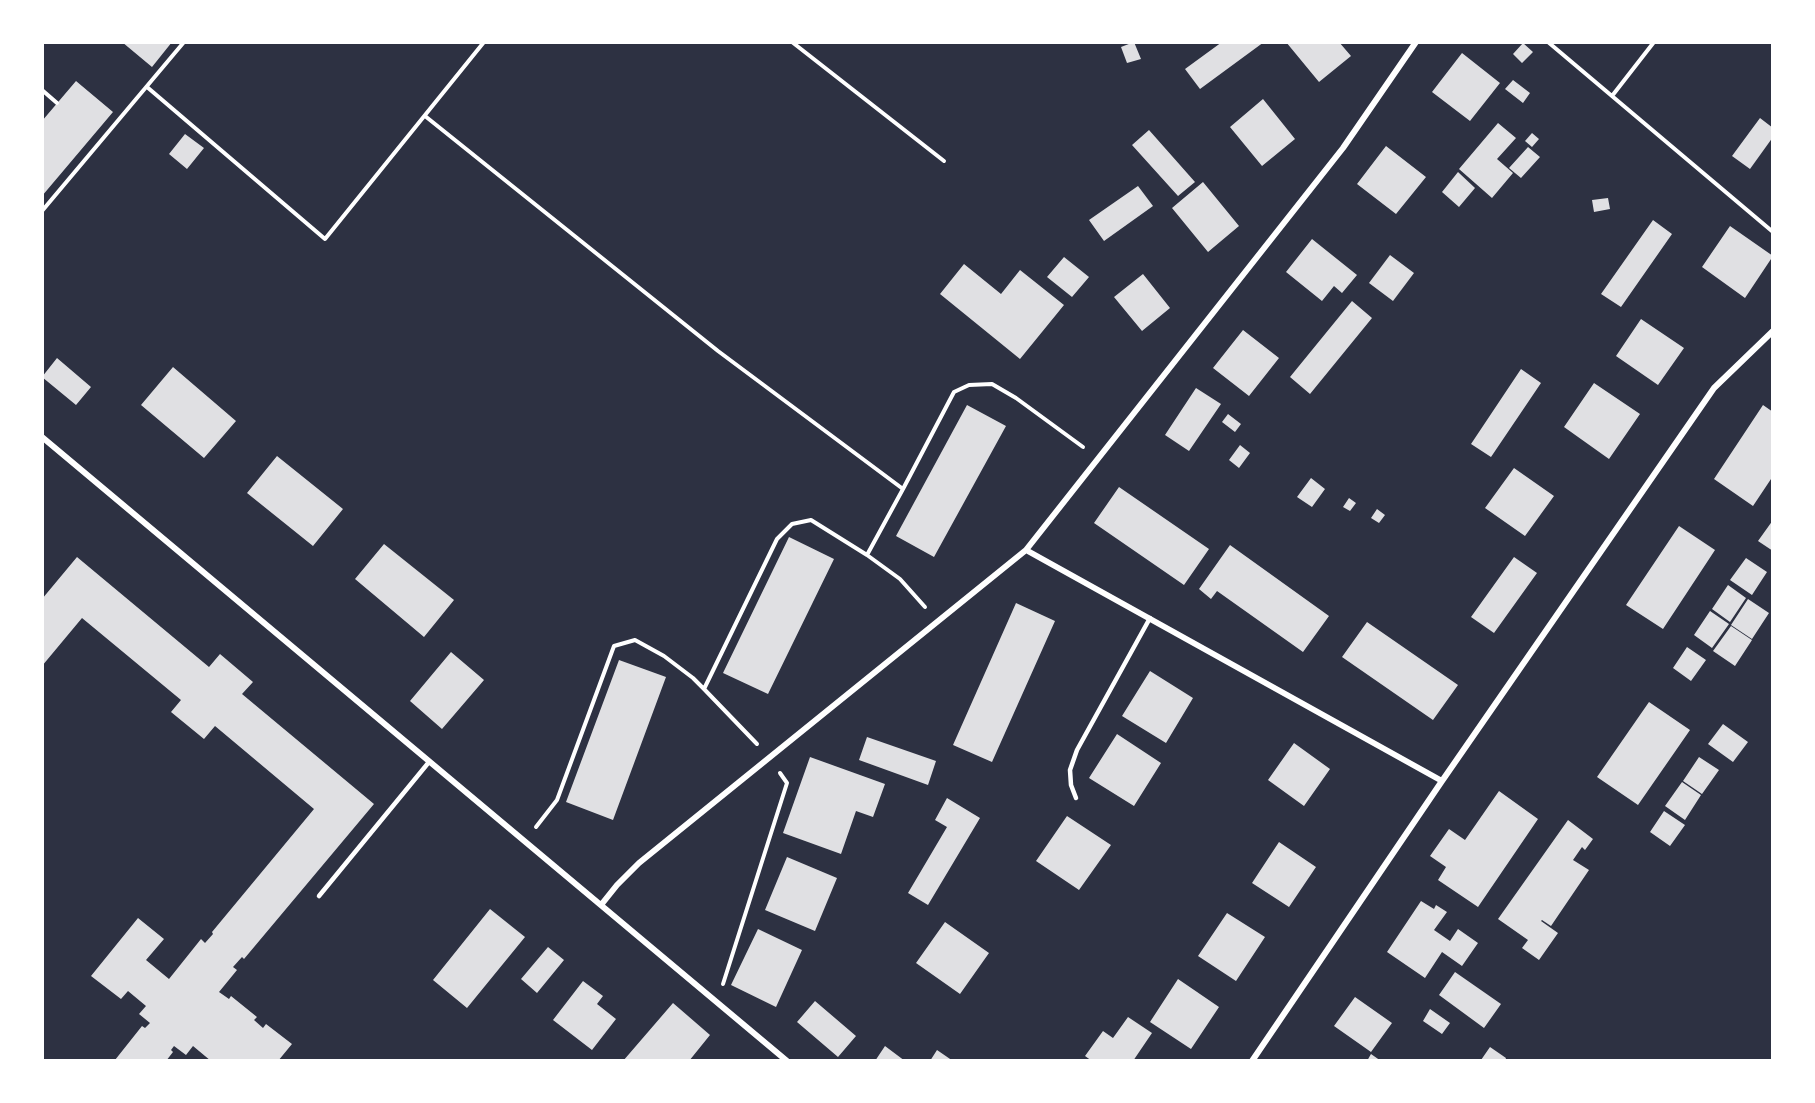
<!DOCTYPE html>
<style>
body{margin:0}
#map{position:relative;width:1815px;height:1103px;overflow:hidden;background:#2d3142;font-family:Rubik,sans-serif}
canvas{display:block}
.frame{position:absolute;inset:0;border:44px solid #fff;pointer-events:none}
</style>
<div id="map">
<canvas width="1815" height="1103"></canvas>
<div class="frame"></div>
</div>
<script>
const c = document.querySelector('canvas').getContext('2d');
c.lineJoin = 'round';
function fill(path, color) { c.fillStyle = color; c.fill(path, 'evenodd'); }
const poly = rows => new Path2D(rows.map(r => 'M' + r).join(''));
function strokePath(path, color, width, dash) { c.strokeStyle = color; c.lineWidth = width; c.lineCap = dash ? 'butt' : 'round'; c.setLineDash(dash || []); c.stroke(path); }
const building = poly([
 [122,42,172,42,152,67],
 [1134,42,1141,59,1127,63,1121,47],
 [1222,42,1264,42,1200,89,1185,69],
 [1286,42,1339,42,1351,56,1319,82],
 [1523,43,1533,52,1522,63,1513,54],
 [1462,53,1500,83,1470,121,1432,92],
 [1513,80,1530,93,1523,103,1505,89],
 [76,81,113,112,42,196,42,121],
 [1263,99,1295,139,1262,166,1230,127],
 [1760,118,1773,128,1773,137,1750,169,1732,156],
 [1498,123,1516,138,1497,159,1513,173,1492,198,1459,169],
 [1149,130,1195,182,1178,196,1132,145],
 [1532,133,1539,139,1532,147,1525,141],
 [185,134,204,148,187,169,169,154],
 [1386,146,1426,177,1396,214,1357,184],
 [1528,147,1540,157,1521,178,1509,168],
 [1458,172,1475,188,1459,207,1442,192],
 [1203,182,1239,226,1208,252,1172,208],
 [1138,186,1153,206,1104,241,1089,220],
 [1608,198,1610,209,1594,212,1592,200],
 [1653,220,1672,234,1621,307,1601,294],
 [1730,226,1773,256,1745,298,1702,267],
 [1312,239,1357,275,1342,293,1334,286,1322,301,1286,272],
 [1390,255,1414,273,1393,301,1369,283],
 [1064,257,1089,277,1072,297,1047,277],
 [964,264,1001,294,1020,270,1064,305,1020,359,940,294],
 [1143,274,1170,308,1142,331,1114,297],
 [1352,301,1372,318,1310,394,1290,377],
 [1641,319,1684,348,1658,385,1616,356],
 [1243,330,1279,358,1249,396,1213,368],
 [57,358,91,387,76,405,42,377],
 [173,367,236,421,204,458,141,405],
 [1521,369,1541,383,1491,457,1471,444],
 [1594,383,1640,414,1609,459,1564,427],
 [1196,388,1221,404,1189,451,1165,435],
 [967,405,1006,426,934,557,896,536],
 [1763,405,1773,412,1773,476,1753,506,1714,479],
 [1228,414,1241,424,1235,432,1222,422],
 [1240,445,1250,453,1239,468,1229,460],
 [277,456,343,509,313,546,247,493],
 [1514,468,1554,496,1525,536,1485,508],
 [1311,478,1325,489,1312,507,1297,497],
 [1119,487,1209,549,1184,585,1094,523],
 [1349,498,1356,503,1350,511,1343,507],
 [1377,509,1385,515,1379,523,1371,518],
 [1773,520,1773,551,1758,541],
 [1679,526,1715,550,1663,629,1626,605],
 [789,537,834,559,768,694,723,673],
 [384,544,454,600,424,637,355,579],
 [1230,545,1329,616,1303,652,1217,591,1211,599,1199,589],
 [77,557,209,667,220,654,253,682,242,694,374,804,244,959,242,957,233,967,237,970,219,992,229,999,231,996,257,1017,254,1020,263,1028,266,1024,292,1044,278,1061,211,1061,193,1046,186,1055,174,1046,171,1050,173,1052,166,1061,115,1060,142,1026,145,1028,150,1023,139,1014,146,1006,128,991,121,999,91,976,138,918,164,939,146,960,169,979,201,939,205,943,213,934,212,932,314,809,215,726,204,739,171,712,181,700,82,618,42,666,42,599],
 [1514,557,1537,573,1494,633,1471,617],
 [1746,558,1767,572,1752,595,1730,580],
 [1728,585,1746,598,1730,622,1712,609],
 [1748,599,1769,613,1752,639,1731,625],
 [1016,603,1055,621,992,762,953,745],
 [1710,611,1729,624,1712,648,1694,635],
 [1367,622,1458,685,1433,720,1342,657],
 [1731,626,1752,640,1735,666,1713,651],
 [1687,647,1706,660,1691,681,1673,668],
 [451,652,484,680,442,729,410,701],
 [619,660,666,677,613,820,566,802],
 [1150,671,1193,698,1166,743,1122,716],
 [1649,702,1690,730,1638,805,1597,777],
 [1723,724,1748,742,1733,762,1708,744],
 [1117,734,1161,763,1134,806,1089,778],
 [867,737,936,761,928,785,859,760],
 [1294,743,1330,769,1304,806,1268,780],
 [810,757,885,784,873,817,856,811,841,854,783,833],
 [1699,757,1719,770,1702,794,1683,781],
 [1682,782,1701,795,1685,820,1665,806],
 [1499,791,1538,819,1478,907,1438,880,1446,867,1430,856,1449,829,1465,840],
 [947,798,980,818,928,905,908,893,947,827,935,820],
 [1664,811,1685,825,1670,846,1650,832],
 [1067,816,1111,845,1079,890,1036,861],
 [1568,820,1593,839,1585,850,1582,847,1573,860,1589,870,1551,926,1542,920,1541,921,1558,933,1539,960,1522,948,1528,940,1498,919],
 [1279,842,1316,867,1289,907,1252,883],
 [787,857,837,878,815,931,765,910],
 [1421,901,1434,909,1436,905,1447,912,1434,930,1450,941,1458,929,1478,943,1462,966,1442,952,1425,978,1387,952],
 [490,909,525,937,467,1008,433,980],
 [1227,913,1265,937,1236,981,1198,956],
 [945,922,989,953,960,994,916,963],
 [758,929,802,950,776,1007,731,985],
 [548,947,564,960,537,993,521,979],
 [1455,972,1501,1004,1484,1028,1439,995],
 [1178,979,1219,1007,1191,1049,1150,1022],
 [583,981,603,996,597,1004,616,1019,592,1050,553,1020],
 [1355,997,1392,1023,1371,1052,1334,1026],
 [815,1001,856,1036,838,1057,797,1022],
 [673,1003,710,1035,689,1061,623,1061],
 [1430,1009,1450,1023,1442,1034,1423,1021],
 [1128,1017,1152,1033,1133,1061,1092,1061,1085,1056,1103,1031,1113,1038],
 [885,1046,905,1061,875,1061],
 [1490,1047,1506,1058,1505,1061,1481,1060],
 [937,1050,953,1061,930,1061],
 [1371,1054,1381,1061,1367,1061]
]);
const path = poly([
 [792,42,944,161],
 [1548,42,1773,232],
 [147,87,325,239,484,42],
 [42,90,57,103],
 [1612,96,1654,42],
 [425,116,718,351,903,489,867,555],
 [42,211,184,42],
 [903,489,954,392,969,385,992,384,1016,398,1083,447],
 [757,744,704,689,777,539,792,524,811,520,867,555,900,579,925,607],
 [536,827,557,800,614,646,635,640,664,656,693,678,704,689],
 [723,984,787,783,780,773]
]);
const service = poly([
 [1076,798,1071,785,1070,770,1077,750,1150,618],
 [319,896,429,762]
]);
const minor = poly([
 [42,437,787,1061],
 [1026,550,1442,781],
 [601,905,617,885,639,863,1026,550,1343,148,1416,42],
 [1252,1061,1442,781,1714,388,1773,331]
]);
fill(building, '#e0e0e3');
strokePath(path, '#fff', 4);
strokePath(service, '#fff', 4.5);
strokePath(minor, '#fff', 6);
</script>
